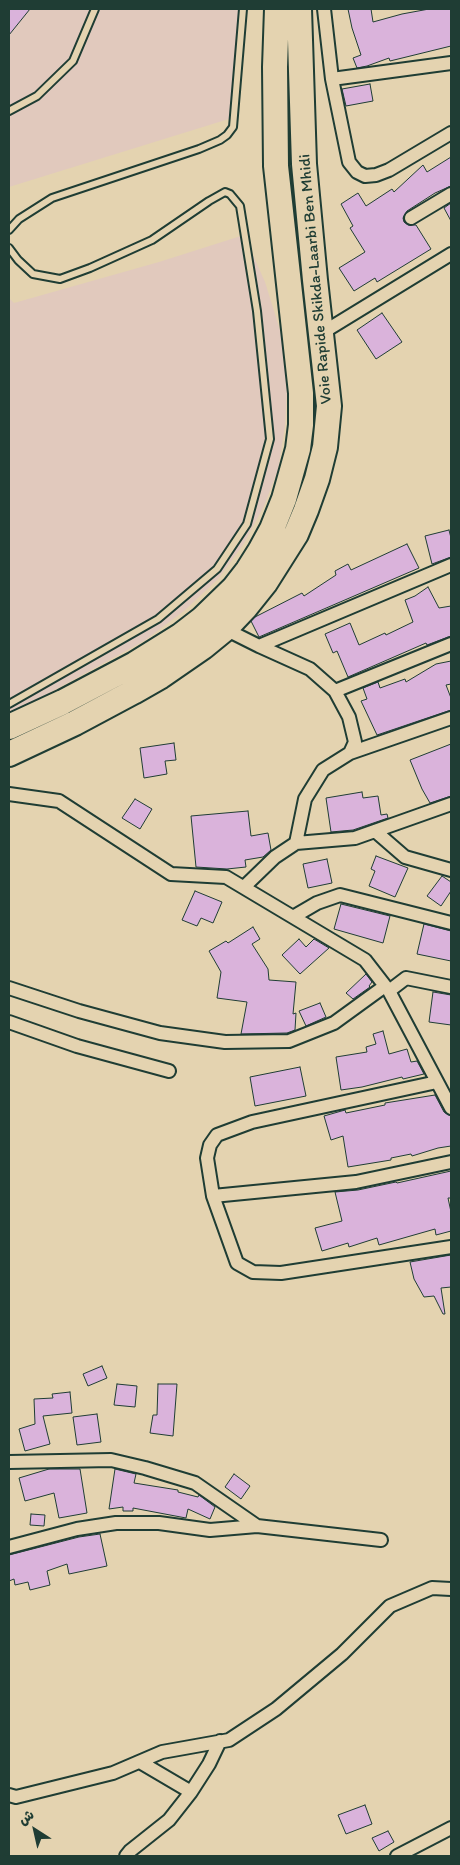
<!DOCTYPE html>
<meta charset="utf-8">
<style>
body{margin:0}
#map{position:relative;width:460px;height:1865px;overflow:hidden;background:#e4d3b0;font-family:Itim,"Playpen Sans Arabic",sans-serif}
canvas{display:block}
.frame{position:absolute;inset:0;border:10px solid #1f3d34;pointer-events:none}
.north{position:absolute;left:10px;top:1805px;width:50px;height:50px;-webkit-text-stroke:4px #e4d3b0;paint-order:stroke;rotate:325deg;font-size:14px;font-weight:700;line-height:20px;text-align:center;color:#1f3d34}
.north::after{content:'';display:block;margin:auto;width:18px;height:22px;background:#1f3d34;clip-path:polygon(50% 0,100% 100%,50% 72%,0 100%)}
</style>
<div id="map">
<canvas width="460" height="1865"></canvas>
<div class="frame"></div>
<div class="north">ش</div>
</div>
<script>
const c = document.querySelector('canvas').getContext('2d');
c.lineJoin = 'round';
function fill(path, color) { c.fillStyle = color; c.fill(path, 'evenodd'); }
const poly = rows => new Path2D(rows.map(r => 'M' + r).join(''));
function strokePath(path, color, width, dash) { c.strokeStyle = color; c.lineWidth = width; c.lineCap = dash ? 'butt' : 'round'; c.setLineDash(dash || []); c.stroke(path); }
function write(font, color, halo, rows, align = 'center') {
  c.font = font + ' Itim,sans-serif'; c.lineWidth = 5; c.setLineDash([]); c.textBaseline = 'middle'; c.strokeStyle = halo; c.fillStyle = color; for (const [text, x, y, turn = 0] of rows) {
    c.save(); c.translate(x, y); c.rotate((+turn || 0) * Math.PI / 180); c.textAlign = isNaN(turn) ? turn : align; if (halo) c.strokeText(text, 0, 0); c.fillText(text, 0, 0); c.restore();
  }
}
const built = poly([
 [9,9,245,9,232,118,9,187],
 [244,235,265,282,284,343,287,388,285,426,278,470,264,506,243,545,218,579,184,611,144,641,9,715,9,298,14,303,159,262]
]);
const building = poly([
 [9,9,30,9,9,35,9,9],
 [348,9,371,9,373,22,402,14,429,9,451,9,451,46,390,61,389,58,367,66,357,68,353,58,361,55,352,28,348,9],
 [370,84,373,101,346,106,342,89,370,84],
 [451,157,451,186,435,193,407,211,403,218,404,222,408,225,416,225,431,249,377,282,375,278,354,291,339,268,365,252,350,228,353,226,341,204,358,193,366,206,392,189,394,192,423,165,427,172,451,157],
 [451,203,451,221,444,208,451,203],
 [382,313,402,342,376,359,357,330,382,313],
 [449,530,451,538,451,557,432,564,425,536,449,530],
 [407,544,419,568,259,637,251,621,255,617,302,593,304,596,336,575,335,571,348,564,351,570,407,544],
 [428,587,439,608,451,606,451,636,427,645,426,643,348,677,337,651,333,653,325,634,350,623,359,645,385,633,386,635,413,622,405,600,415,596,428,587],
 [451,661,451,684,446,685,451,698,451,710,377,735,361,701,367,699,363,688,378,682,380,688,405,679,406,682,436,664,451,661],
 [174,743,176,760,165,761,167,774,144,778,140,748,174,743],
 [451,744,451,796,430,803,422,789,410,760,451,744],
 [362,792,363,798,378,796,381,815,387,814,388,818,353,830,331,832,326,798,362,792],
 [135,799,152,809,140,829,122,818,135,799],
 [248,811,251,836,268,833,271,850,263,857,245,860,246,867,227,869,196,867,191,816,248,811],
 [376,856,408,868,395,897,369,886,375,871,371,869,376,856],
 [327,859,332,883,308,888,303,864,327,859],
 [442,876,451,882,451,891,441,906,427,896,442,876],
 [195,891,222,902,213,923,201,918,197,926,182,920,195,891],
 [341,904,390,916,383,943,334,929,341,904],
 [424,924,451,931,451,961,417,954,424,924],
 [253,927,260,939,252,944,268,969,269,980,296,982,293,1014,296,1013,295,1030,287,1033,241,1034,247,1002,217,998,221,972,209,951,226,941,228,943,253,927],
 [299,939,306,947,314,939,329,948,300,974,282,955,299,939],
 [366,974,372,982,369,986,370,987,353,999,346,993,366,974],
 [433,992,451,995,451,1025,429,1022,433,992],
 [320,1003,326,1017,306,1026,299,1011,320,1003],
 [383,1031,389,1054,407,1049,411,1062,417,1061,424,1074,403,1079,402,1077,362,1087,341,1090,336,1057,367,1052,366,1047,376,1044,373,1034,383,1031],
 [300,1067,306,1096,255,1106,250,1077,300,1067],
 [435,1095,444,1112,451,1116,451,1146,438,1148,412,1156,411,1154,391,1158,391,1160,348,1167,343,1136,331,1140,324,1116,345,1110,346,1113,385,1105,385,1103,435,1095],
 [451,1171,451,1198,448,1198,451,1212,451,1231,436,1235,435,1229,379,1245,377,1238,349,1247,348,1243,322,1251,315,1228,342,1221,335,1192,358,1190,396,1182,397,1183,451,1171],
 [451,1255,451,1287,441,1288,445,1314,443,1314,434,1296,424,1297,414,1279,410,1262,451,1255],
 [102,1366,107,1378,88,1386,83,1374,102,1366],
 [117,1384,137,1386,135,1407,114,1405,117,1384],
 [158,1384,177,1384,173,1436,150,1433,153,1415,157,1415,158,1384],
 [70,1392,72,1413,43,1416,50,1444,25,1451,19,1429,35,1424,34,1399,53,1398,52,1394,70,1392],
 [97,1414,101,1442,77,1445,73,1417,97,1414],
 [49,1469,80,1469,87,1513,59,1518,54,1493,25,1501,19,1478,49,1469],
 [115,1469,136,1474,134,1483,178,1490,178,1492,198,1497,199,1495,215,1507,210,1519,188,1509,186,1518,133,1508,133,1511,123,1511,123,1507,109,1509,115,1469],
 [234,1474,250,1486,241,1499,225,1487,234,1474],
 [31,1514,45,1515,44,1526,30,1525,31,1514],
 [100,1534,107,1566,69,1574,67,1564,47,1571,50,1585,30,1590,28,1582,15,1585,14,1579,9,1581,9,1555,79,1537,100,1534],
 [365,1805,372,1824,346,1834,338,1815,365,1805],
 [388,1831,394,1842,379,1851,372,1838,388,1831]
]);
const lane = poly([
 [9,111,37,96,73,61,95,9],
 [9,230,19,219,52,198,199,149,220,140,227,135,233,127,243,9],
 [9,248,18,260,33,274,60,279,90,268,152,240,209,201,225,192,230,194,240,206,257,311,270,439,247,524,217,569,158,619,9,704]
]);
const street = poly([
 [324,9,332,79,451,63],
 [332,79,349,162,357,172,365,176,376,175,389,170,451,133],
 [411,218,451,194],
 [322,333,451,254],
 [225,629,259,646,451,565],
 [335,691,451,644],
 [350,753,451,718],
 [9,794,59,801,171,874,226,877,365,960,389,991,451,1108],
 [375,831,405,857,451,870],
 [296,843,355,838,451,804],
 [244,887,275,857,296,843,305,799,323,770,350,753,355,742,349,717,335,691,310,669,259,646],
 [293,917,317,903,340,895,451,923],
 [9,988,79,1011,160,1033,225,1042,289,1041,334,1023,385,986],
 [389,991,406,978,451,987],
 [9,1022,77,1046,169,1071],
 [437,1082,252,1122,217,1135,210,1145,207,1158,213,1196,237,1263,253,1272,281,1273,451,1247],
 [213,1196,356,1182,451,1162],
 [9,1462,111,1460,145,1468,195,1483,257,1526],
 [9,1547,77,1529,116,1523,159,1523,210,1530,257,1526,381,1540],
 [140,1762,191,1792],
 [9,1795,16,1797,113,1773,162,1752,229,1740,276,1709,342,1654,390,1606,432,1588,451,1589],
 [126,1856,130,1851,169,1820,191,1792,209,1764,220,1741],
 [397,1856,451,1828]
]);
const highway = poly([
 [9,727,63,702,135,664,180,636,202,619,234,588,248,570,260,551,272,529,284,499,298,449,301,425,301,393,276,166,275,67,277,9],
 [9,754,75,723,133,692,161,676,203,647,225,629,245,608,265,583,296,534,306,510,317,479,325,447,329,406,315,280,304,164,299,9]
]);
const streetNames = [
 ["Voie Rapide Skikda-Laarbi Ben Mhidi",316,279,-95]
];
fill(built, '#e1c9bd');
fill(building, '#dab3db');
strokePath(building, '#1f3d34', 1);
strokePath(lane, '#1f3d34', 10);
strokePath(street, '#1f3d34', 16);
strokePath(highway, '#1f3d34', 28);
strokePath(lane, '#e4d3b0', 6);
strokePath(street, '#e4d3b0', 12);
strokePath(highway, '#e4d3b0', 24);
write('16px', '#1f3d34', '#e4d3b0', streetNames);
</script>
